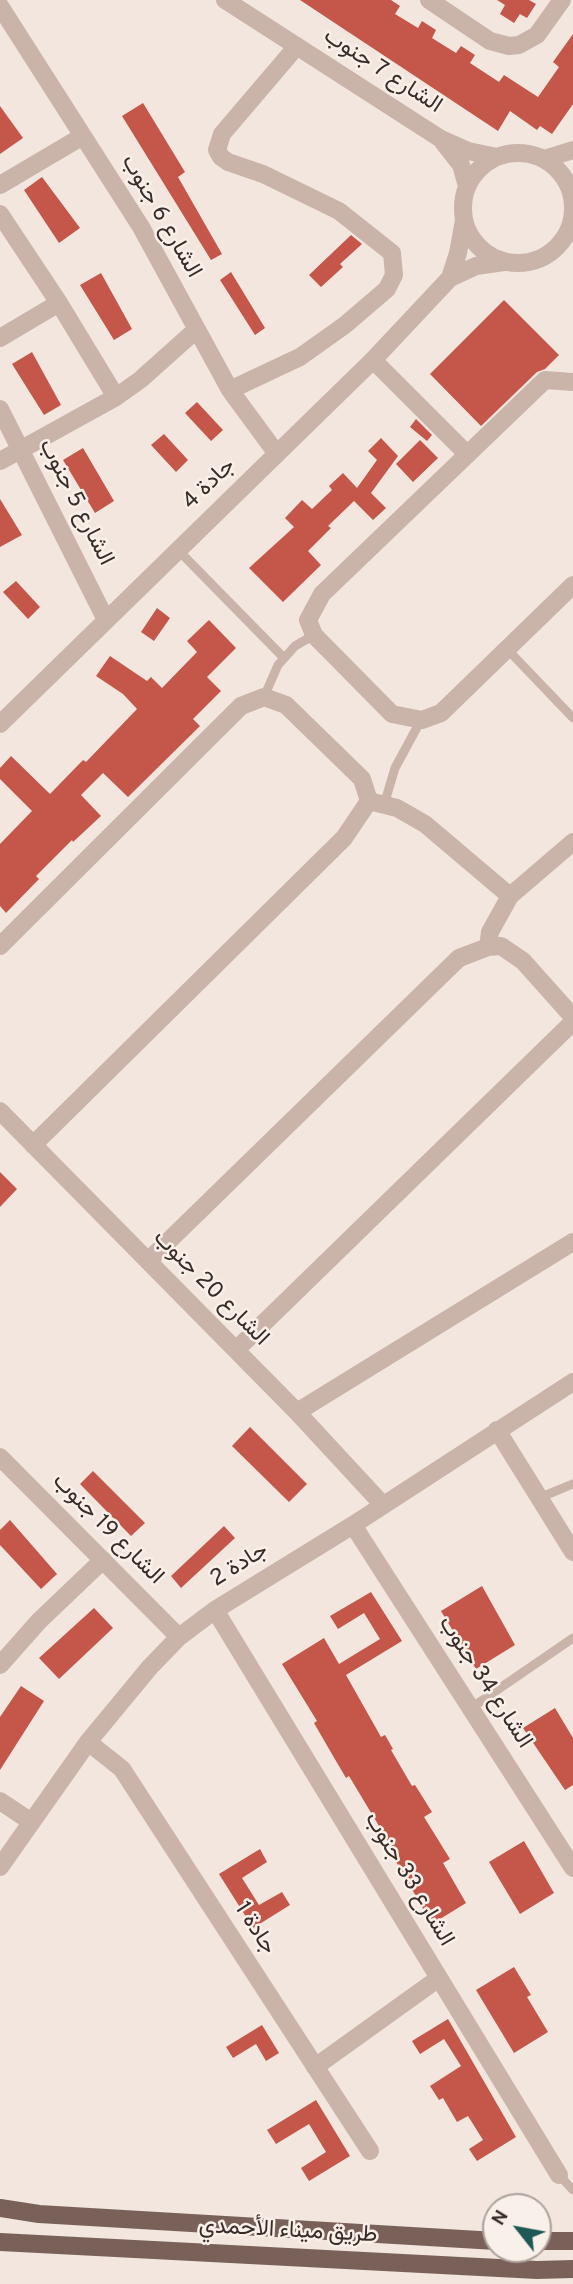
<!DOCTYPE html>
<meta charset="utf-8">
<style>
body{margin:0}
#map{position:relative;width:573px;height:2284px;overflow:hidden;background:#f2e6de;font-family:Overpass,sans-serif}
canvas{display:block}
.north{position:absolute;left:482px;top:2193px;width:70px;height:70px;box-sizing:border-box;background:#faf0ea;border:2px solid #aca29d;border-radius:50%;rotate:301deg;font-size:19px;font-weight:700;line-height:28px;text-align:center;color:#382c29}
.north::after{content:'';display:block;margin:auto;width:24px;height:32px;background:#1f5955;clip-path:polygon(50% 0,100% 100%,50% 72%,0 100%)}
</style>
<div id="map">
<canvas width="573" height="2284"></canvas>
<div class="north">N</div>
</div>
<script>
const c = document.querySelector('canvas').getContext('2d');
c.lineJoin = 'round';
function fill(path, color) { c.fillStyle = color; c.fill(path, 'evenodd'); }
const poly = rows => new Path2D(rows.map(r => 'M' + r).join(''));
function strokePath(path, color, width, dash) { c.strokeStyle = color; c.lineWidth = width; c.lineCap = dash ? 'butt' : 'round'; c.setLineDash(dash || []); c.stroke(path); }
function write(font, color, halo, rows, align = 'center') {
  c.font = font + ' Overpass,Vazirmatn,sans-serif'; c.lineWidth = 5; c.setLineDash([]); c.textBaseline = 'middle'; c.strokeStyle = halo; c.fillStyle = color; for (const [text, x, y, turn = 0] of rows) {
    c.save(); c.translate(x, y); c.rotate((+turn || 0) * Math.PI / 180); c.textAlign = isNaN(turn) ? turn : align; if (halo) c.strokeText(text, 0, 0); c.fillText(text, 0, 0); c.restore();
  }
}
const building = poly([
 [300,0,391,0,400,6,395,14,418,28,422,21,436,30,432,38,456,53,461,46,475,55,470,63,499,82,504,75,538,97,559,67,553,62,573,34,573,104,552,134,540,126,537,130,510,111,498,131],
 [497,0,529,0,536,4,527,18,520,14,514,23,500,14,505,5],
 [143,103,185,172,178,177,222,254,211,260,122,116],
 [0,106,23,138,0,154],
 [42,177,80,228,59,243,24,190],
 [351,235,362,244,340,264,343,267,321,287,309,275],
 [231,272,265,328,255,335,220,280],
 [101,273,132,329,114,340,80,285],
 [504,300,559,355,545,369,537,372,481,426,430,374],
 [32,352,61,405,44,415,12,364],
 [197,402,223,430,211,441,185,413],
 [416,419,432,435,427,441,410,427],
 [164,434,188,460,176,472,151,445],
 [381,438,398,456,371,493,386,508,373,520,354,501,328,526,331,528,308,551,321,565,283,602,249,568,294,527,285,518,302,500,312,509,332,490,329,486,343,473,357,488,377,460,368,451],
 [420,440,438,458,413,482,396,464],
 [83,448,114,501,95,513,63,460],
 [0,499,22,535,0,547],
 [16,581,40,607,28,619,3,592],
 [157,608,170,618,154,641,141,632],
 [209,620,236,648,207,677,221,691,193,719,200,726,128,797,103,773,81,795,101,816,73,842,72,840,36,876,39,879,6,913,0,906,0,844,32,811,0,779,0,768,11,756,50,794,83,760,86,762,137,709,123,694,96,676,110,656,147,681,151,677,162,688,197,652,187,641],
 [0,1172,17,1189,0,1207],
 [250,1427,307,1484,289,1502,232,1446],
 [93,1471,145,1523,131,1536,80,1484],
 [10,1520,57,1574,41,1589,0,1545,0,1530],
 [224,1526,235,1538,181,1588,171,1576],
 [482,1586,515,1645,476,1669,441,1611],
 [371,1592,402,1641,346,1675,381,1737,385,1735,393,1749,391,1750,412,1786,415,1785,432,1812,424,1817,450,1859,443,1863,466,1903,432,1924,391,1853,394,1851,349,1776,346,1778,329,1749,314,1723,317,1721,282,1664,324,1638,339,1664,380,1639,364,1613,338,1629,330,1616],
 [94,1608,113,1628,59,1679,39,1658],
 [21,1686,44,1701,0,1770,0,1717],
 [555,1708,573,1738,573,1785,565,1790,523,1728],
 [524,1841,554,1893,520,1914,489,1862],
 [260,1849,267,1862,242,1878,259,1905,282,1892,290,1905,253,1928,219,1874],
 [514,1967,531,1995,527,1997,548,2032,514,2053,476,1990],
 [448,2019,516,2137,477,2161,469,2149,483,2140,468,2116,457,2122,443,2098,439,2100,430,2086,461,2066,444,2039,420,2054,412,2041],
 [262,2025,279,2053,266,2061,256,2044,233,2058,226,2047],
 [316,2100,350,2156,309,2181,301,2168,326,2152,309,2124,276,2144,267,2130]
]);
const service = poly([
 [178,550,284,658],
 [507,649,573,718],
 [264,697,278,665,295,646,314,635],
 [384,805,395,768,421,720],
 [539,1498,573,1484],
 [471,1708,573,1638],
 [559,2175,573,2190]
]);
const minor = poly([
 [225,0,441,139,468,151,497,157],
 [429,0,490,41,509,46,519,45,537,35,562,0],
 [0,6,141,227,230,390,277,454],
 [443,142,461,165,467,186],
 '463 208a55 55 0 1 1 110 0a55 55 0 1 1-110 0Z',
 [544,159,573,150],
 [0,185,83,136],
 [0,214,59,303,116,397],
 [450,278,458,253,464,220],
 [0,338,59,303],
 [373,360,467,454],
 [573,382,545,380,322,594,308,620,314,635,392,714,422,720,441,713,573,585],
 [230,390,300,357,345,325,387,289,394,275,392,253,339,211,263,174,228,162,221,157,217,150,222,134,297,46],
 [0,409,106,620],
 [0,461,116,397,140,380,196,330],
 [0,724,373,360,450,278,476,266,504,262],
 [369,801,397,808,425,824,510,896],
 [0,946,241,706,264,697,286,705,362,779,369,801,344,838,33,1145],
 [488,947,490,932,510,896,573,842],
 [0,1111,297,1412,383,1505],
 [148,1261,459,958,488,947,501,946,523,961,573,1017],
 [236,1350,573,1022],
 [297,1412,573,1242],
 [497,1430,573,1552],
 [0,1457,179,1637],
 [353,1525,573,1868],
 [215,1610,559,2175],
 [0,1665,39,1621,103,1560],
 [88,1742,122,1769,370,2151],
 [0,1801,30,1821],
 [0,1867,88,1742,150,1667,179,1637,215,1610,353,1525,573,1382],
 [315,2067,439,1978]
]);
const primary = poly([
 [0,2208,39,2214,496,2241],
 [538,2241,573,2241],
 [0,2242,537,2270,573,2269]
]);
const streetNames = [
 ["الشارع 7 جنوب",382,72,33],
 ["الشارع 6 جنوب",160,217,60],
 ["جادة 4",210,485,-44],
 ["الشارع 5 جنوب",75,503,63],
 ["الشارع 20 جنوب",210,1289,45],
 ["الشارع 19 جنوب",107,1530,45],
 ["جادة 2",240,1566,-32],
 ["الشارع 34 جنوب",484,1683,57],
 ["الشارع 33 جنوب",408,1880,59],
 ["جادة 1",254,1929,57],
 ["طريق ميناء الأحمدي",288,2232,3]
];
fill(building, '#c4564a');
strokePath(service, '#cab4aa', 9);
strokePath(minor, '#cab4aa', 18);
strokePath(primary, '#79615a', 18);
write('23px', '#382c29', '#faf0ea', streetNames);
</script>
